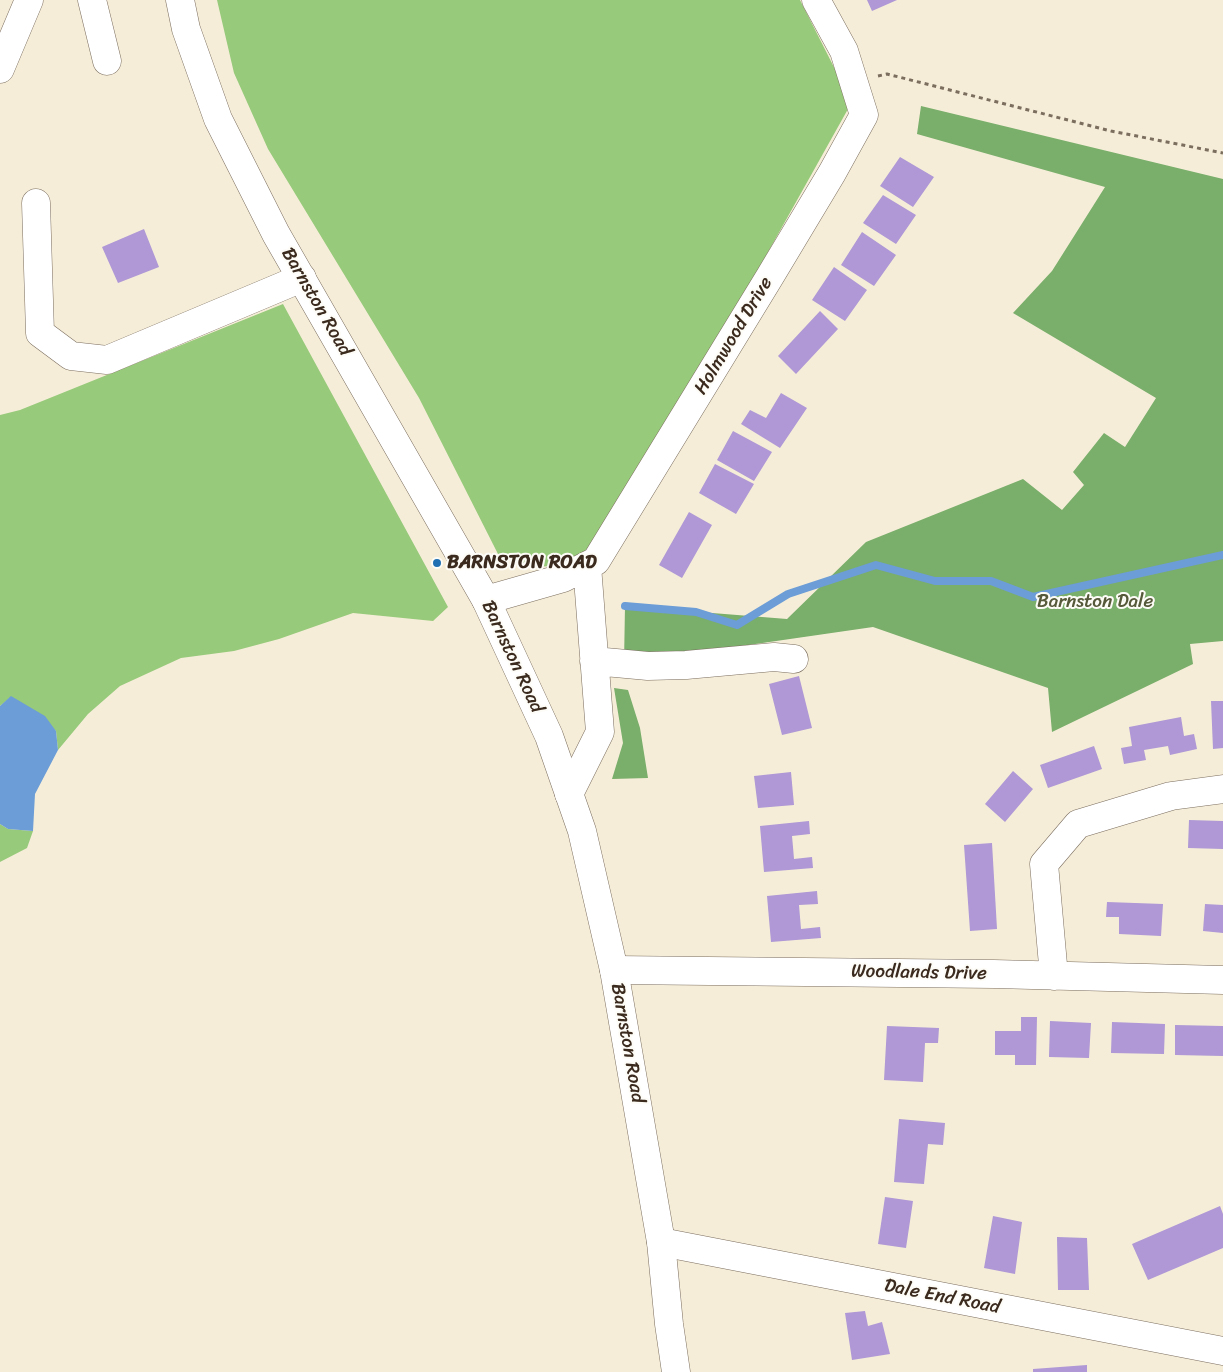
<!DOCTYPE html>
<style>
body{margin:0}
canvas{display:block;background:#f5edd8}
</style>
<canvas width="1223" height="1372"></canvas>
<script>
const c = document.querySelector('canvas').getContext('2d');
c.lineJoin = 'round';
function fill(path, color) { c.fillStyle = color; c.fill(path, 'evenodd'); }
const poly = rows => new Path2D(rows.map(r => 'M' + r).join(''));
function strokePath(path, color, width, dash) { c.strokeStyle = color; c.lineWidth = width; c.lineCap = dash ? 'butt' : 'round'; c.setLineDash(dash || []); c.stroke(path); }
function write(font, color, halo, rows, align = 'center') {
  c.font = font + ' Sriracha,sans-serif'; c.lineWidth = 4; c.setLineDash([]); c.textBaseline = 'middle'; c.strokeStyle = halo; c.fillStyle = color; for (const [text, x, y, turn = 0] of rows) {
    c.save(); c.translate(x, y); c.rotate((+turn || 0) * Math.PI / 180); c.textAlign = isNaN(turn) ? turn : align; if (halo) c.strokeText(text, 0, 0); c.fillText(text, 0, 0); c.restore();
  }
}
const green = poly([
 [217,0,800,0,843,85,848,109,602,549,557,566,525,567,498,554,419,398,268,149,234,73],
 [283,304,448,607,433,621,353,613,279,639,234,651,181,658,120,686,88,714,58,750,56,731,11,697,0,706,0,415,20,410],
 [0,824,8,829,33,831,27,848,0,862]
]);
const forest = poly([
 [921,106,1223,179,1223,641,1190,644,1193,664,1052,732,1048,688,873,627,624,663,625,606,787,619,866,542,1023,479,1062,510,1084,485,1073,472,1104,433,1125,447,1156,398,1013,313,1052,271,1105,187,917,134],
 [614,688,628,690,640,728,648,778,612,779,623,743]
]);
const water = poly([
 [11,696,45,716,56,731,58,750,35,794,33,831,8,829,0,824,0,706]
]);
const stream = poly([
 [625,606,696,612,737,625,788,594,876,565,935,581,991,581,1033,597,1223,555]
]);
const building = poly([
 [867,0,897,0,872,11],
 [900,157,934,177,913,207,880,186],
 [883,195,916,215,896,244,863,223],
 [144,229,159,267,118,283,102,247],
 [862,232,896,255,874,286,841,265],
 [834,267,867,290,845,321,812,300],
 [820,311,838,329,796,374,778,356],
 [781,393,807,408,780,448,741,424,750,410,766,418],
 [733,431,772,452,754,481,717,460],
 [715,464,754,484,736,514,699,493],
 [689,512,712,525,682,578,659,565],
 [799,676,812,728,782,735,769,684],
 [1211,701,1223,701,1223,748,1213,749],
 [1181,717,1184,736,1194,734,1197,749,1170,755,1168,746,1144,750,1146,760,1124,764,1121,748,1132,746,1129,727],
 [1094,746,1102,769,1048,788,1040,765],
 [1013,771,1033,789,1005,822,985,804],
 [791,772,794,805,758,808,754,776],
 [1189,820,1223,821,1223,849,1188,848],
 [809,821,810,834,792,836,793,847,794,859,812,857,813,868,764,872,760,826],
 [992,843,997,929,970,931,964,845],
 [817,891,818,904,799,905,801,929,820,927,821,938,771,942,767,896],
 [1107,902,1163,904,1161,936,1119,934,1119,917,1106,917],
 [1205,904,1223,905,1223,933,1203,931],
 [1021,1017,1037,1017,1036,1065,1015,1065,1015,1055,995,1055,995,1031,1021,1031],
 [1050,1021,1091,1023,1089,1058,1049,1057],
 [1112,1022,1165,1024,1164,1054,1111,1053],
 [1175,1025,1223,1026,1223,1056,1175,1055],
 [887,1026,939,1028,938,1043,925,1043,923,1082,884,1080],
 [899,1119,945,1123,943,1145,928,1144,924,1184,894,1182],
 [885,1197,913,1201,906,1248,878,1244],
 [1220,1206,1223,1214,1223,1248,1148,1280,1132,1244],
 [993,1216,1022,1222,1015,1274,984,1268],
 [1057,1237,1087,1238,1089,1290,1058,1290],
 [865,1311,868,1326,882,1322,890,1354,852,1360,845,1313],
 [1087,1365,1087,1372,1033,1372,1033,1369]
]);
const path = poly([
 [878,76,887,74,1111,131,1223,153]
]);
const minor = poly([
 [92,0,107,61],
 [0,69,29,0],
 [36,203,40,333,71,356,107,360,302,278],
 [486,600,563,578,596,561,769,278,832,173,864,115,844,51,816,0],
 [594,661,648,666,686,665,774,657,794,659],
 [569,794,600,732,587,566],
 [614,970,994,974,1223,980],
 [1054,976,1044,864,1078,824,1171,796,1223,789],
 [661,1242,1223,1351]
]);
const major = poly([
 [180,0,186,29,218,119,276,234,486,600,549,736,582,831,614,970,661,1242,669,1324,676,1372]
]);
const markers = [
 [437,563,5,"#1f6fb2"]
];
const streetNames = [
 ["Barnston Road",316,302,60],
 ["Holmwood Drive",734,336,-59],
 ["Barnston Road",512,657,65],
 ["Woodlands Drive",919,973,1],
 ["Barnston Road",627,1043,80],
 ["Dale End Road",942,1297,11]
];
const poiNames = [
 ["BARNSTON ROAD",447,563]
];
const parkNames = [
 ["Barnston Dale",1095,602]
];
fill(green, '#98ca7b');
fill(forest, '#7aae6b');
fill(water, '#6c9dd6');
strokePath(stream, '#6c9dd6', 8);
fill(building, '#af98d5');
strokePath(minor, '#7c6e5f', 29);
strokePath(major, '#7c6e5f', 29);
strokePath(path, '#7c6e5f', 3, [4, 4]);
strokePath(minor, '#fff', 28);
strokePath(major, '#fff', 28);
for (const [x, y, r, color] of markers) { const dot = new Path2D(); dot.arc(x, y, r, 0, 2 * Math.PI); c.fillStyle = color; c.fill(dot); strokePath(dot, '#fdfcf7', 2); }
write('19px', '#3b2a1e', '#fdfcf7', streetNames);
write('bold 19px', '#3b2a1e', '#fdfcf7', poiNames, 'left');
write('19px', '#575a3a', '#fdfcf7', parkNames);
</script>
